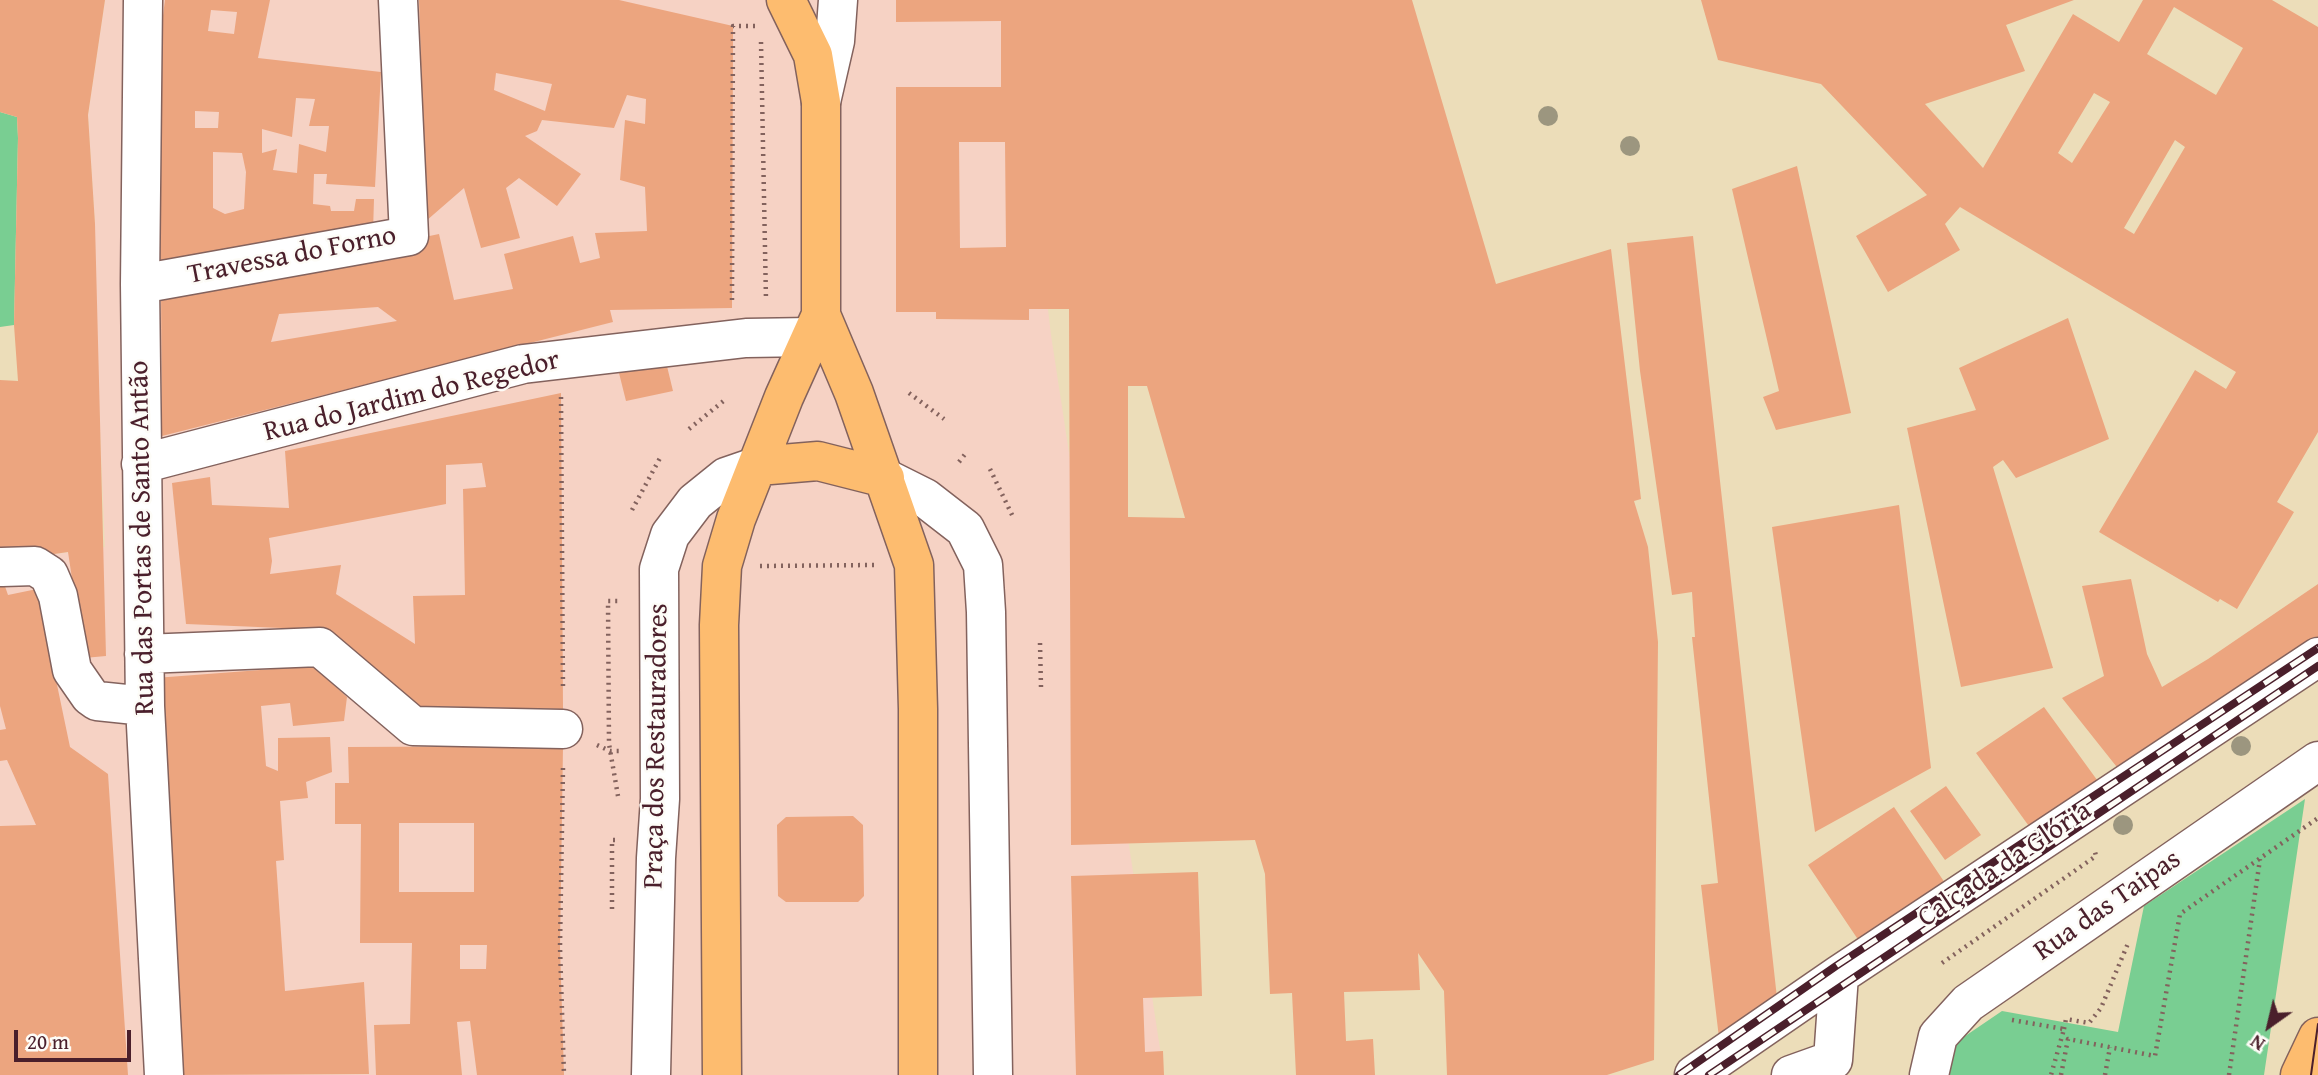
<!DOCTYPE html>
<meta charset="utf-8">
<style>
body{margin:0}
#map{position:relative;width:2318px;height:1075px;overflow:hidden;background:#ecddb9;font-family:"Gentium Book Plus",serif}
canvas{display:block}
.north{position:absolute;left:2234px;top:991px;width:70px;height:70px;-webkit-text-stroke:5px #fdfcf7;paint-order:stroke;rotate:214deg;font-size:19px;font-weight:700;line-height:28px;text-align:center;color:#4a1f2b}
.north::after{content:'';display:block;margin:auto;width:24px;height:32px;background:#4a1f2b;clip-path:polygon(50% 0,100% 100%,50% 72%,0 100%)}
.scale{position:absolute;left:14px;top:1030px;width:117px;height:32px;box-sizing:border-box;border:4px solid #4a1f2b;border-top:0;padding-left:9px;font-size:21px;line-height:24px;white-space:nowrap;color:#4a1f2b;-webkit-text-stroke:5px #fdfcf7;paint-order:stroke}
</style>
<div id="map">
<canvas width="2318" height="1075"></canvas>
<div class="north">N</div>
<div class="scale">20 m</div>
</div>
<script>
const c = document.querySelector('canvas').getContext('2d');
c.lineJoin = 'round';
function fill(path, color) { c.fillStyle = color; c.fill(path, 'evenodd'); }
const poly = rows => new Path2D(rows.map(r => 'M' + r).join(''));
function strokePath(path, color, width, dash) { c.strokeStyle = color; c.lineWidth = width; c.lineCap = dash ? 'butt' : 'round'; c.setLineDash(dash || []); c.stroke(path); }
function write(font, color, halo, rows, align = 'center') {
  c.font = font + ' "Gentium Book Plus",serif'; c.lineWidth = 5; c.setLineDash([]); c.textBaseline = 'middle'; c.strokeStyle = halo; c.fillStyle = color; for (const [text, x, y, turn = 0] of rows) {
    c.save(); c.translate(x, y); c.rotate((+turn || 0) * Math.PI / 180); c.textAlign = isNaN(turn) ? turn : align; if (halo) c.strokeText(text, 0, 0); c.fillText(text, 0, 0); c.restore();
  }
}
const built = poly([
 [105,0,1016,0,1022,87,1051,335,1164,1075,0,1075,0,562,105,547,95,315,95,224,88,115]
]);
const green = poly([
 [0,112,17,117,18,138,14,325,0,327],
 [2305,799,2264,1075,1947,1075,1952,1045,2002,1011,2118,1032,2144,906]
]);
const building = poly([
 [0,0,105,0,88,115,95,224,106,656,84,658,68,552,0,562,0,380,18,381,14,325,18,138,17,117,0,112],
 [165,0,270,0,258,58,381,72,375,187,326,184,327,174,314,174,313,204,330,206,331,211,354,211,356,199,374,199,373,232,159,269,158,54],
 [211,10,237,12,234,34,208,31],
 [296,98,315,99,309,126,329,126,326,152,299,144,297,173,273,170,277,149,262,153,262,129,292,137],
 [195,111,219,112,218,128,195,128],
 [213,152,242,153,246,172,244,209,225,214,213,208],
 [419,0,619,0,733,26,732,308,610,310,613,322,162,436,161,292,439,234,454,300,513,289,504,254,573,236,580,263,600,258,595,233,647,231,645,187,620,180,625,120,645,124,646,99,627,95,614,128,542,120,537,131,525,136,581,174,557,206,519,178,506,188,520,238,481,248,464,188,426,221],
 [496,73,552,84,545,111,494,90],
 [378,307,397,321,271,342,279,314],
 [896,0,1412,0,1496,284,1611,249,1641,499,1634,501,1648,547,1658,642,1654,1060,1607,1075,1447,1075,1444,991,1418,953,1420,990,1344,992,1346,1041,1373,1039,1375,1075,1296,1075,1292,993,1270,994,1265,874,1255,840,1071,845,1069,309,1029,309,1029,320,936,319,936,312,896,312,896,87,1001,87,1001,21,896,22],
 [959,142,1005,142,1006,247,960,248],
 [1128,386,1147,386,1185,518,1128,517],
 [1701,0,2074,0,2006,25,2025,71,1925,104,1983,168,2073,14,2119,42,2143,0,2272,0,2318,27,2318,432,2277,502,2294,512,2237,609,2220,599,2218,602,2099,532,2195,370,2226,389,2236,372,1960,207,1945,224,1960,250,1888,292,1856,236,1927,195,1821,84,1718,60],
 [2174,7,2243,48,2216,95,2147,54],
 [2094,93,2110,102,2072,163,2058,153],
 [2175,140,2185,147,2134,234,2124,228],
 [1797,166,1851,413,1776,430,1763,397,1779,391,1732,189],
 [1693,236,1777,998,1719,1038,1701,885,1718,883,1692,637,1695,637,1692,592,1672,595,1640,371,1627,243],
 [2068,318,2109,439,2016,478,2003,460,1993,467,2053,668,1961,687,1907,428,1976,410,1959,368],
 [665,358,673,391,626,401,618,369],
 [561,393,563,709,418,706,330,630,186,624,172,483,210,477,212,505,289,508,285,451],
 [482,463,486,487,463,489,465,595,413,596,415,644,336,594,341,565,270,574,272,561,269,538,446,504,446,465],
 [1899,505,1931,768,1815,832,1772,527],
 [0,572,8,595,37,589,70,747,108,774,128,1075,0,1075,0,826,36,825,7,760,0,761,0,730,6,729,0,706],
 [2131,579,2147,654,2162,687,2208,659,2318,584,2318,639,2120,771,2062,698,2104,676,2082,586],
 [313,666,347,697,344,721,293,726,290,703,261,706,266,766,278,771,278,738,330,737,332,772,306,782,308,798,280,801,284,860,276,861,285,991,364,982,369,1074,181,1075,155,678],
 [2044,707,2100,784,2031,829,1976,753],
 [563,746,560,947,564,1075,477,1075,470,1021,457,1022,462,1075,376,1075,374,1025,410,1024,412,943,360,943,361,824,335,824,335,783,349,783,348,747],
 [399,823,474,823,474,892,399,892],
 [460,945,487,945,486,969,460,969],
 [1946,786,1981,835,1945,860,1910,811],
 [1894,807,1945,883,1859,941,1808,865],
 [853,816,863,825,864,896,858,902,786,902,778,896,777,825,786,817],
 [1198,872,1202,996,1143,998,1145,1052,1163,1051,1164,1075,1076,1075,1071,876]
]);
const path = poly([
 [761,42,766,300],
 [732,300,733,26,755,26],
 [909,393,944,419],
 [561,397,563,689],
 [689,429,726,399],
 [959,462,966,453],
 [990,469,1014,519],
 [632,510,660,458],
 [760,566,874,565],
 [1040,643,1041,687],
 [597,745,610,751,622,751],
 [563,768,560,947,564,1075],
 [618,796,609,744,608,601,621,601],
 [612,909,612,840,618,840],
 [1942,963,2096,856,2095,852],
 [2012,1020,2064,1029,2051,1075],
 [2064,1029,2066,1019,2089,1023,2101,1008,2129,941],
 [2061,1075,2068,1039,2155,1056,2180,914,2318,818],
 [2105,1075,2110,1047],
 [2229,1075,2260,859]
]);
const minor = poly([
 [143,0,140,284,145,706,164,1075],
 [821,102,835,41,838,0],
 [140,284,409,236,398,0],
 [141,464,523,364,746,338,811,337],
 [885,478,925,498,965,529,983,565,986,612,993,1075],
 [2,567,35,566,49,575,58,596,72,670,90,696,97,701,145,706],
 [144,654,320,647,413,726,563,729],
 [651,1075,656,858,660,799,659,569,670,535,695,502,726,477,758,466],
 [1694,1075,1839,975,2318,657],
 [1791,1075,1833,1060,1839,975],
 [1929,1075,1938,1036,1968,1003,2318,761]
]);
const major = poly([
 [786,0,813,55,821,102,821,315,854,393,914,565,918,709,918,1075],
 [758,466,818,461,885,478],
 [722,1075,719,625,722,566,736,519,784,397,821,315],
 [2300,1075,2318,1037]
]);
const tram = poly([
 [2311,1075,2318,1024]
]);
const rail = poly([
 [1679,1075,1836,966,2318,648],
 [1709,1075,2318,666]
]);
const trees = [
 [1548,116],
 [1630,146],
 [2241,746],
 [2123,825]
];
const streetNames = [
 ["Travessa do Forno",292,256,-11],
 ["Rua do Jardim do Regedor",412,397,-14],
 ["Rua das Portas de Santo Antão",143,538,-91],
 ["Praça dos Restauradores",657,746,-89],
 ["Calçada da Glória",2005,865,-34],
 ["Rua das Taipas",2108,906,-35]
];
fill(built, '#f6d2c4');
fill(green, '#79ce92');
fill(building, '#eca57f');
strokePath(minor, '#83625d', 41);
strokePath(major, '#83625d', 41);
strokePath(path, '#83625d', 4.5, [2, 5]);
strokePath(minor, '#fff', 38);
strokePath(major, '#fdbc6f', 38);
strokePath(tram, '#4a1f2b', 2);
strokePath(rail, '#4a1f2b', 8);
strokePath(rail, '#fdfcf7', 5, [16]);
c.fillStyle = '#9c967f';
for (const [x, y] of trees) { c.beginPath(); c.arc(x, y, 10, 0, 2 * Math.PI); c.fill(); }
write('28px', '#4a1f2b', '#fdfcf7', streetNames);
</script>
